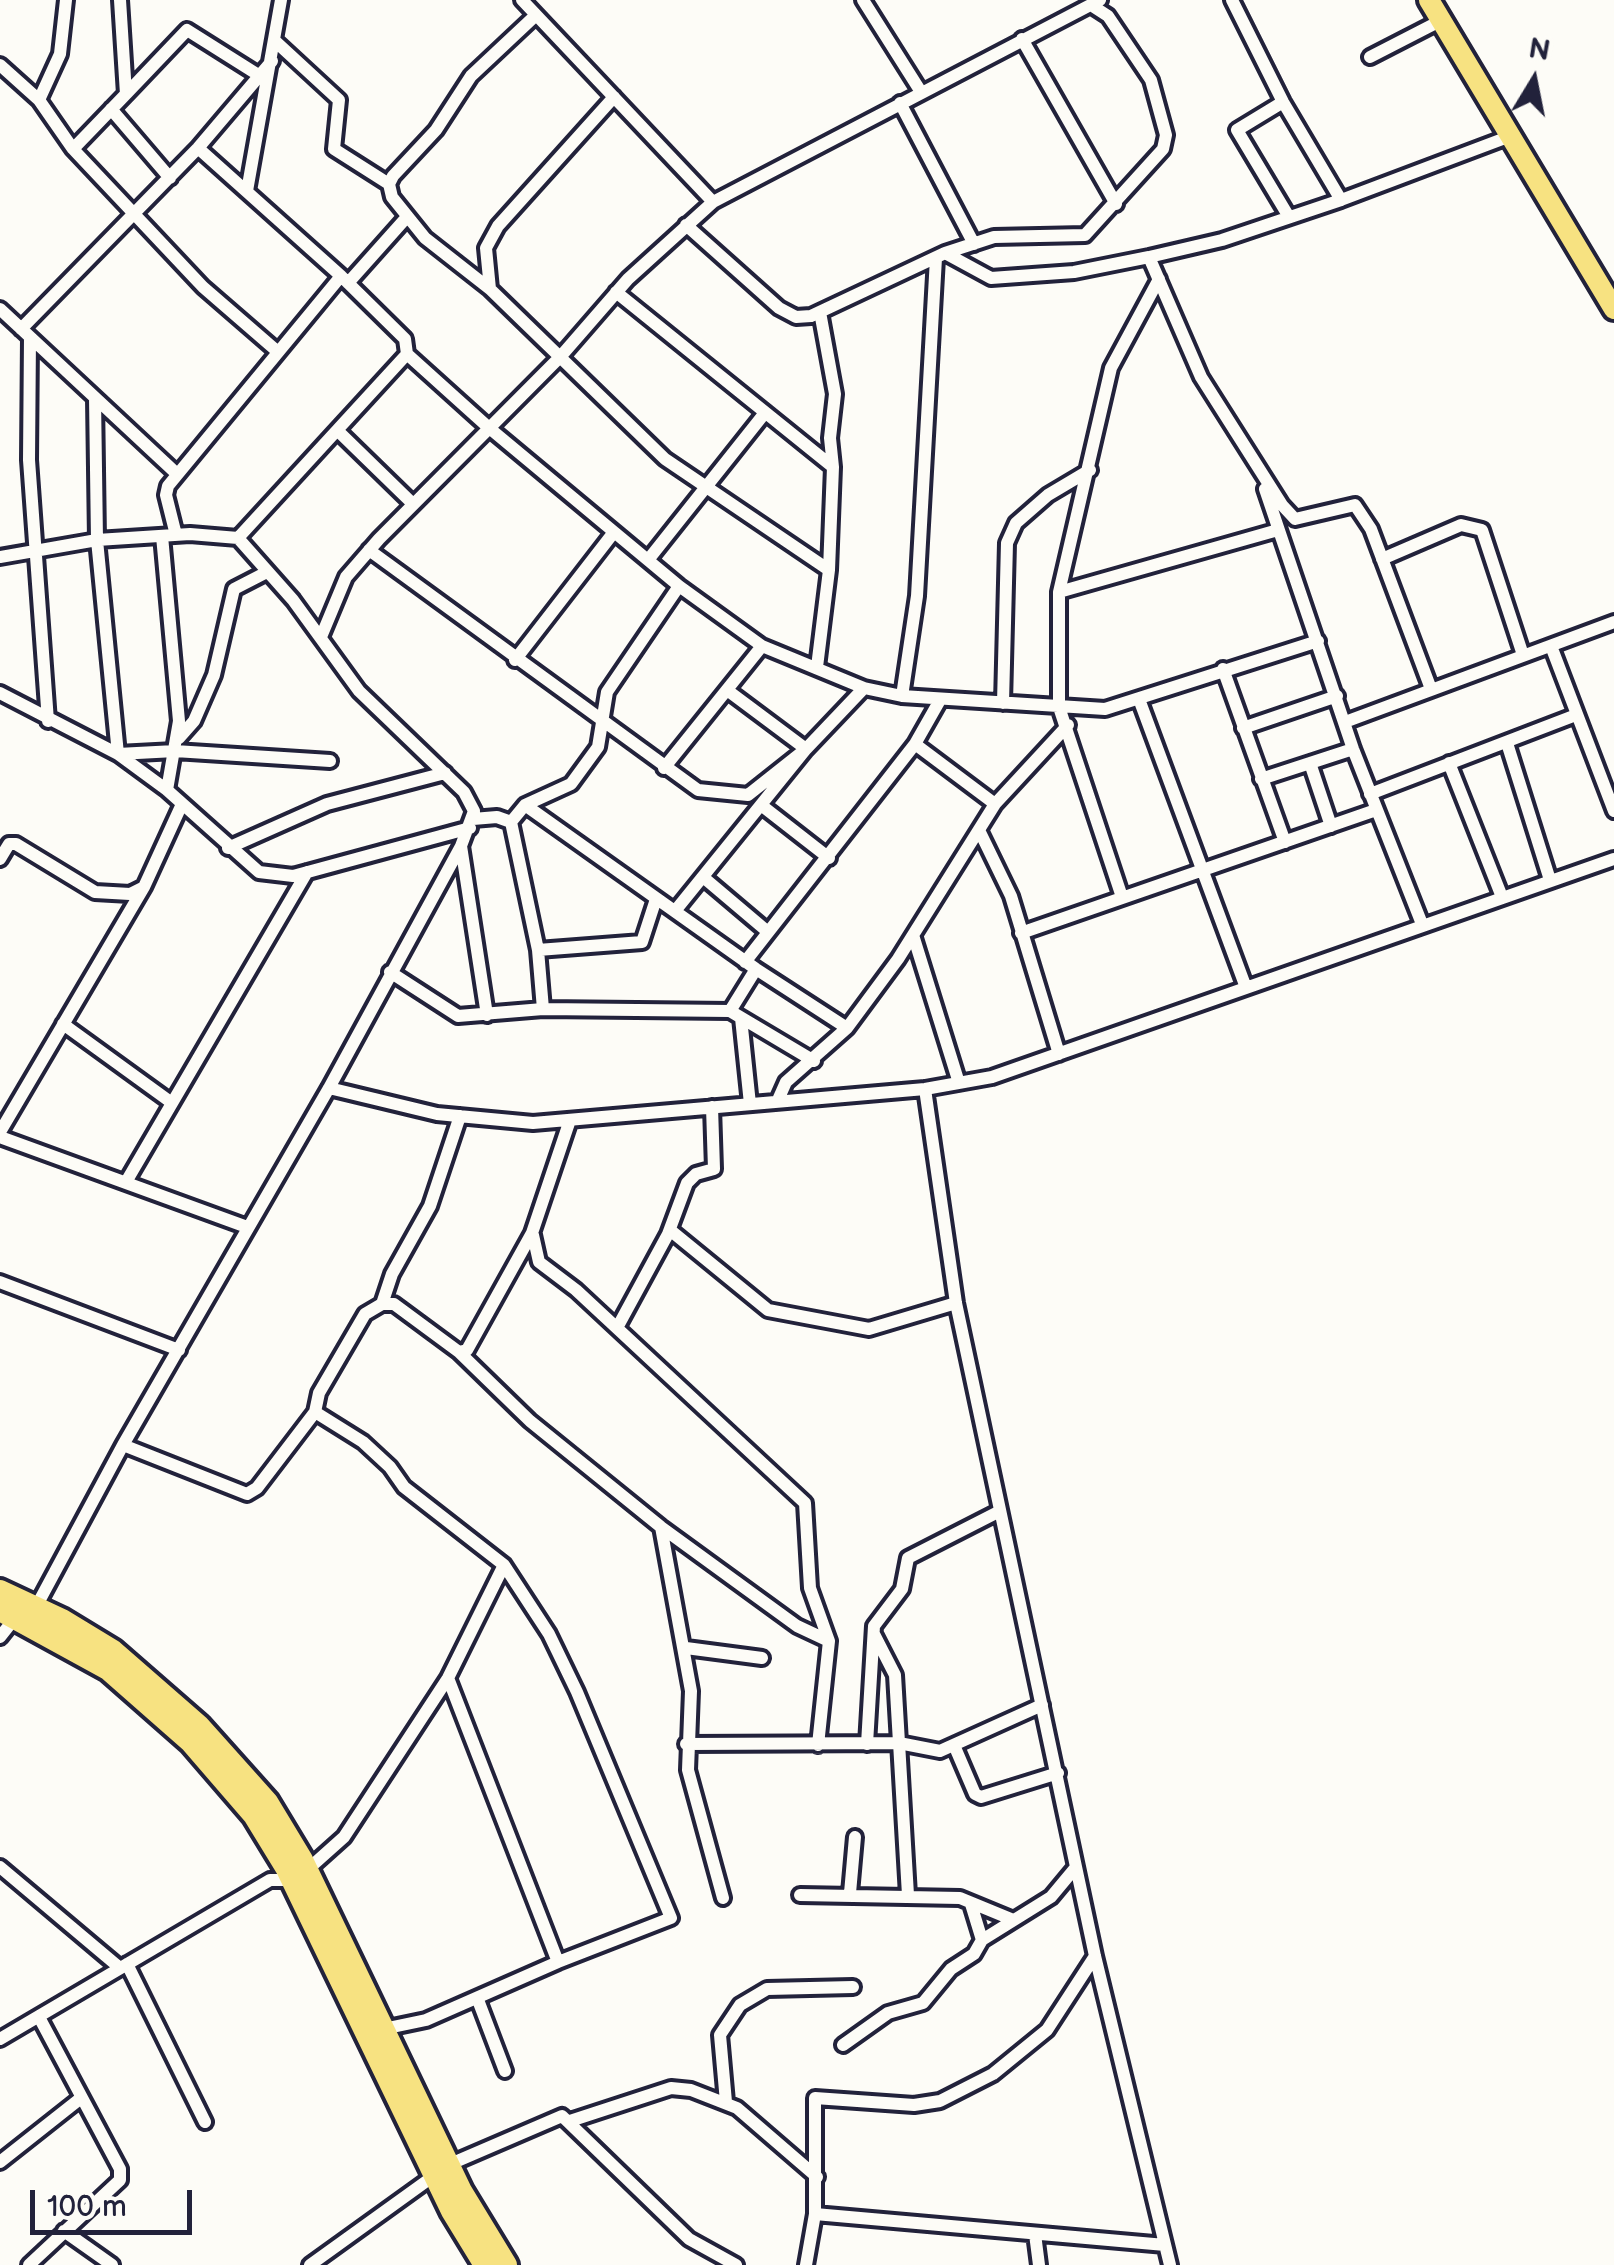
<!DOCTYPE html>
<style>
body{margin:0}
#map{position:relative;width:1614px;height:2265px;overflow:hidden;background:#fdfcf7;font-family:"Balsamiq Sans",sans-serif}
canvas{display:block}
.north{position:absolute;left:1484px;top:30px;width:100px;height:100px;-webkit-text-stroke:8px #fdfcf7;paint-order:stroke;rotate:10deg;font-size:28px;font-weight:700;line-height:40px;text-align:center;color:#22223b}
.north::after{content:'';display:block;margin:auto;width:35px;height:45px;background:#22223b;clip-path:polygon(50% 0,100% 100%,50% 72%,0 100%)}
.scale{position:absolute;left:30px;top:2190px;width:162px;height:45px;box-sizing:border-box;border:5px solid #22223b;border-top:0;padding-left:12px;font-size:30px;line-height:35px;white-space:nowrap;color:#22223b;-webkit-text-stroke:8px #fdfcf7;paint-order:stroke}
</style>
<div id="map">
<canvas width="1614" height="2265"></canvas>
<div class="north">N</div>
<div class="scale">100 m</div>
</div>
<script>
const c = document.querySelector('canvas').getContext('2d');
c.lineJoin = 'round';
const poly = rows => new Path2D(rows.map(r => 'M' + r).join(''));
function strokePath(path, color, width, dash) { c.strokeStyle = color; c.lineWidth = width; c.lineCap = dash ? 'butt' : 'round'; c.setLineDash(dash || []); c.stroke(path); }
const street = poly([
 [522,0,713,202],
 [863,0,921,92],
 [1232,0,1283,102,1341,200],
 [536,15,471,76,436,130,393,176,389,184,392,197,425,238,490,289,665,459,829,570],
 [1022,39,1116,204],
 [275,41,339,100,334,149,389,184],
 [1370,57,1440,21],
 [0,65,39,100,73,149,203,287,278,352],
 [126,94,187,30,260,76],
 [39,100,60,54,66,0],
 [1283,102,1237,130,1289,217],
 [900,103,974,244],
 [111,109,170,178],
 [198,148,341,276,405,339,407,354,488,427,679,586,762,646,864,688,902,696,1105,709,1318,641],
 [73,149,126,94,120,0],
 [247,191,281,0],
 [686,225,779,308,796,317,811,316,945,253,994,237,1085,235,1163,149,1166,135,1151,80,1108,16,1091,5],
 [945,253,991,278,1074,272,1149,257,1222,240,1341,200,1508,137],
 [1149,257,1201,377,1282,505,1295,519,1355,505,1371,529,1431,689],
 [348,283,406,218],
 [490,289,486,248,498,226,614,97],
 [616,292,833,467],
 [0,309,177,474],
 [21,329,198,148,272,61],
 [30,337,29,460,48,721],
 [95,398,97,540,118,754],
 [338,431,413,504],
 [1265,489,1353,749,1422,924],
 [176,535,166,495,168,486,341,276],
 [162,536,179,721,167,790],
 [238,538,407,354],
 [369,550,698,790,748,795,806,749],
 [0,557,97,540,190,534,238,538,293,600,359,691,464,792,474,811,461,846,329,1088,123,1445,36,1607],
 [1382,559,1461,525,1482,530,1522,652],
 [648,560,764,414],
 [1059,592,1278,530],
 [321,637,346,577,379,539,561,356,628,279,713,202,1100,0],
 [1551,646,1614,811],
 [515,660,614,532],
 [817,667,829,570,833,467,830,438,835,394,820,312],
 [1223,669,1285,842],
 [727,690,806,749],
 [0,693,118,754,167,790,259,872,293,876,470,828],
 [902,696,917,596,936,258],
 [1139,699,1245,985],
 [1003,703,1007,543,1016,523,1048,495,1090,470],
 [1345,722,1614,622],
 [1243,728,1337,696],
 [179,738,194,721,214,675,234,589,267,572],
 [1507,743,1550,880],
 [915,744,995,804],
 [118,754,175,751,330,761],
 [1310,763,1331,826],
 [1449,763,1502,897],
 [664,768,762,646],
 [1261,779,1353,749],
 [1370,794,1576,715],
 [525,805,756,969,847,1028],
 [761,805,829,858],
 [473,819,497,817,511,822],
 [979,830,1011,896,1059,1054],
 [461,846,487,1015],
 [228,848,327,804,445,773],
 [0,859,9,844,16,844,95,892,130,894,144,887,182,804],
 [703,877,768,932],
 [1122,897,1059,707,1059,592,1111,368,1159,279],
 [675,911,806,749,864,688],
 [1021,933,1376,810],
 [913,935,959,1083],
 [538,950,642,942,656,899],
 [745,962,915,744,940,700],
 [390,972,458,1016,543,1009,730,1011,814,1061],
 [543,1009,538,950,511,822,525,805,571,784,598,747,607,692,679,586],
 [730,1011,756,969],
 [741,1018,750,1104],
 [63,1024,172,1103],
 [329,1088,437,1114,533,1123,925,1089,992,1077,1614,859],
 [925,1089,956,1303,1095,1956,1170,2265],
 [778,1100,786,1082,847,1028,898,959,995,804,1068,725],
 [0,1132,144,887],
 [0,1137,247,1227],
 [126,1182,307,872],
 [670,1230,768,1310,869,1329,956,1303],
 [533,1235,539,1262,576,1290,805,1503,810,1588,829,1641,818,1745],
 [0,1282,179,1350],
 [382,1304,392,1274,430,1206,460,1116],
 [617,1328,668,1234,687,1183,696,1174,714,1169,712,1107],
 [459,1352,530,1421,661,1527,797,1626,829,1641],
 [315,1412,363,1442,390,1467,404,1487,504,1565,549,1634,577,1692,671,1918,558,1962],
 [123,1445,247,1494,257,1488,315,1412,319,1393,365,1314,382,1304,394,1304,459,1352,467,1350,532,1233,570,1120],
 [661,1527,691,1691,688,1770,723,1898],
 [874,1634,895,1675,908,1895],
 [0,1637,15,1618],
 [686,1648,762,1658],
 [686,1744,899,1743,940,1751,1042,1705],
 [867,1744,874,1626,902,1589,908,1558,1000,1511],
 [954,1745,975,1794,981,1797,1058,1773],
 [0,1867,120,1968],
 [850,1893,855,1837],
 [800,1895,960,1898,1011,1919],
 [971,1904,982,1940],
 [127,1964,205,2122],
 [478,2000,505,2071],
 [383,2029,426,2020,558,1962,448,1678],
 [0,2039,270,1880,291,1880,306,1871,344,1837,448,1678,504,1565],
 [843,2045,888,2013,923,2003,951,1969,974,1954,982,1940,1051,1897,1076,1867],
 [726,2102,720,2035,740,2005,767,1989,853,1987],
 [570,2121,671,2088,691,2090,737,2108,817,2177],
 [0,2162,81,2098],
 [448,2165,562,2116,689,2239,736,2265],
 [815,2214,1165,2245],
 [64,2231,112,2265],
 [1035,2234,1039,2265],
 [29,2265,120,2180,120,2169,39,2017],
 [310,2265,435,2175],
 [806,2265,815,2214,815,2098,914,2105,940,2101,993,2074,1047,2030,1095,1956]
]);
const primary = poly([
 [1429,0,1614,309]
]);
const highway = poly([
 [0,1591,62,1620,113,1651,199,1726,267,1802,302,1860,461,2191,506,2265],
 [0,1610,108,1669,191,1742,254,1815,287,1869,452,2211,485,2265]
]);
strokePath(street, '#22223b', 20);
strokePath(primary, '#22223b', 28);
strokePath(highway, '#22223b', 30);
strokePath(street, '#fdfcf7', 12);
strokePath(primary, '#f7e281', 20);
strokePath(highway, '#f7e281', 22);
</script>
